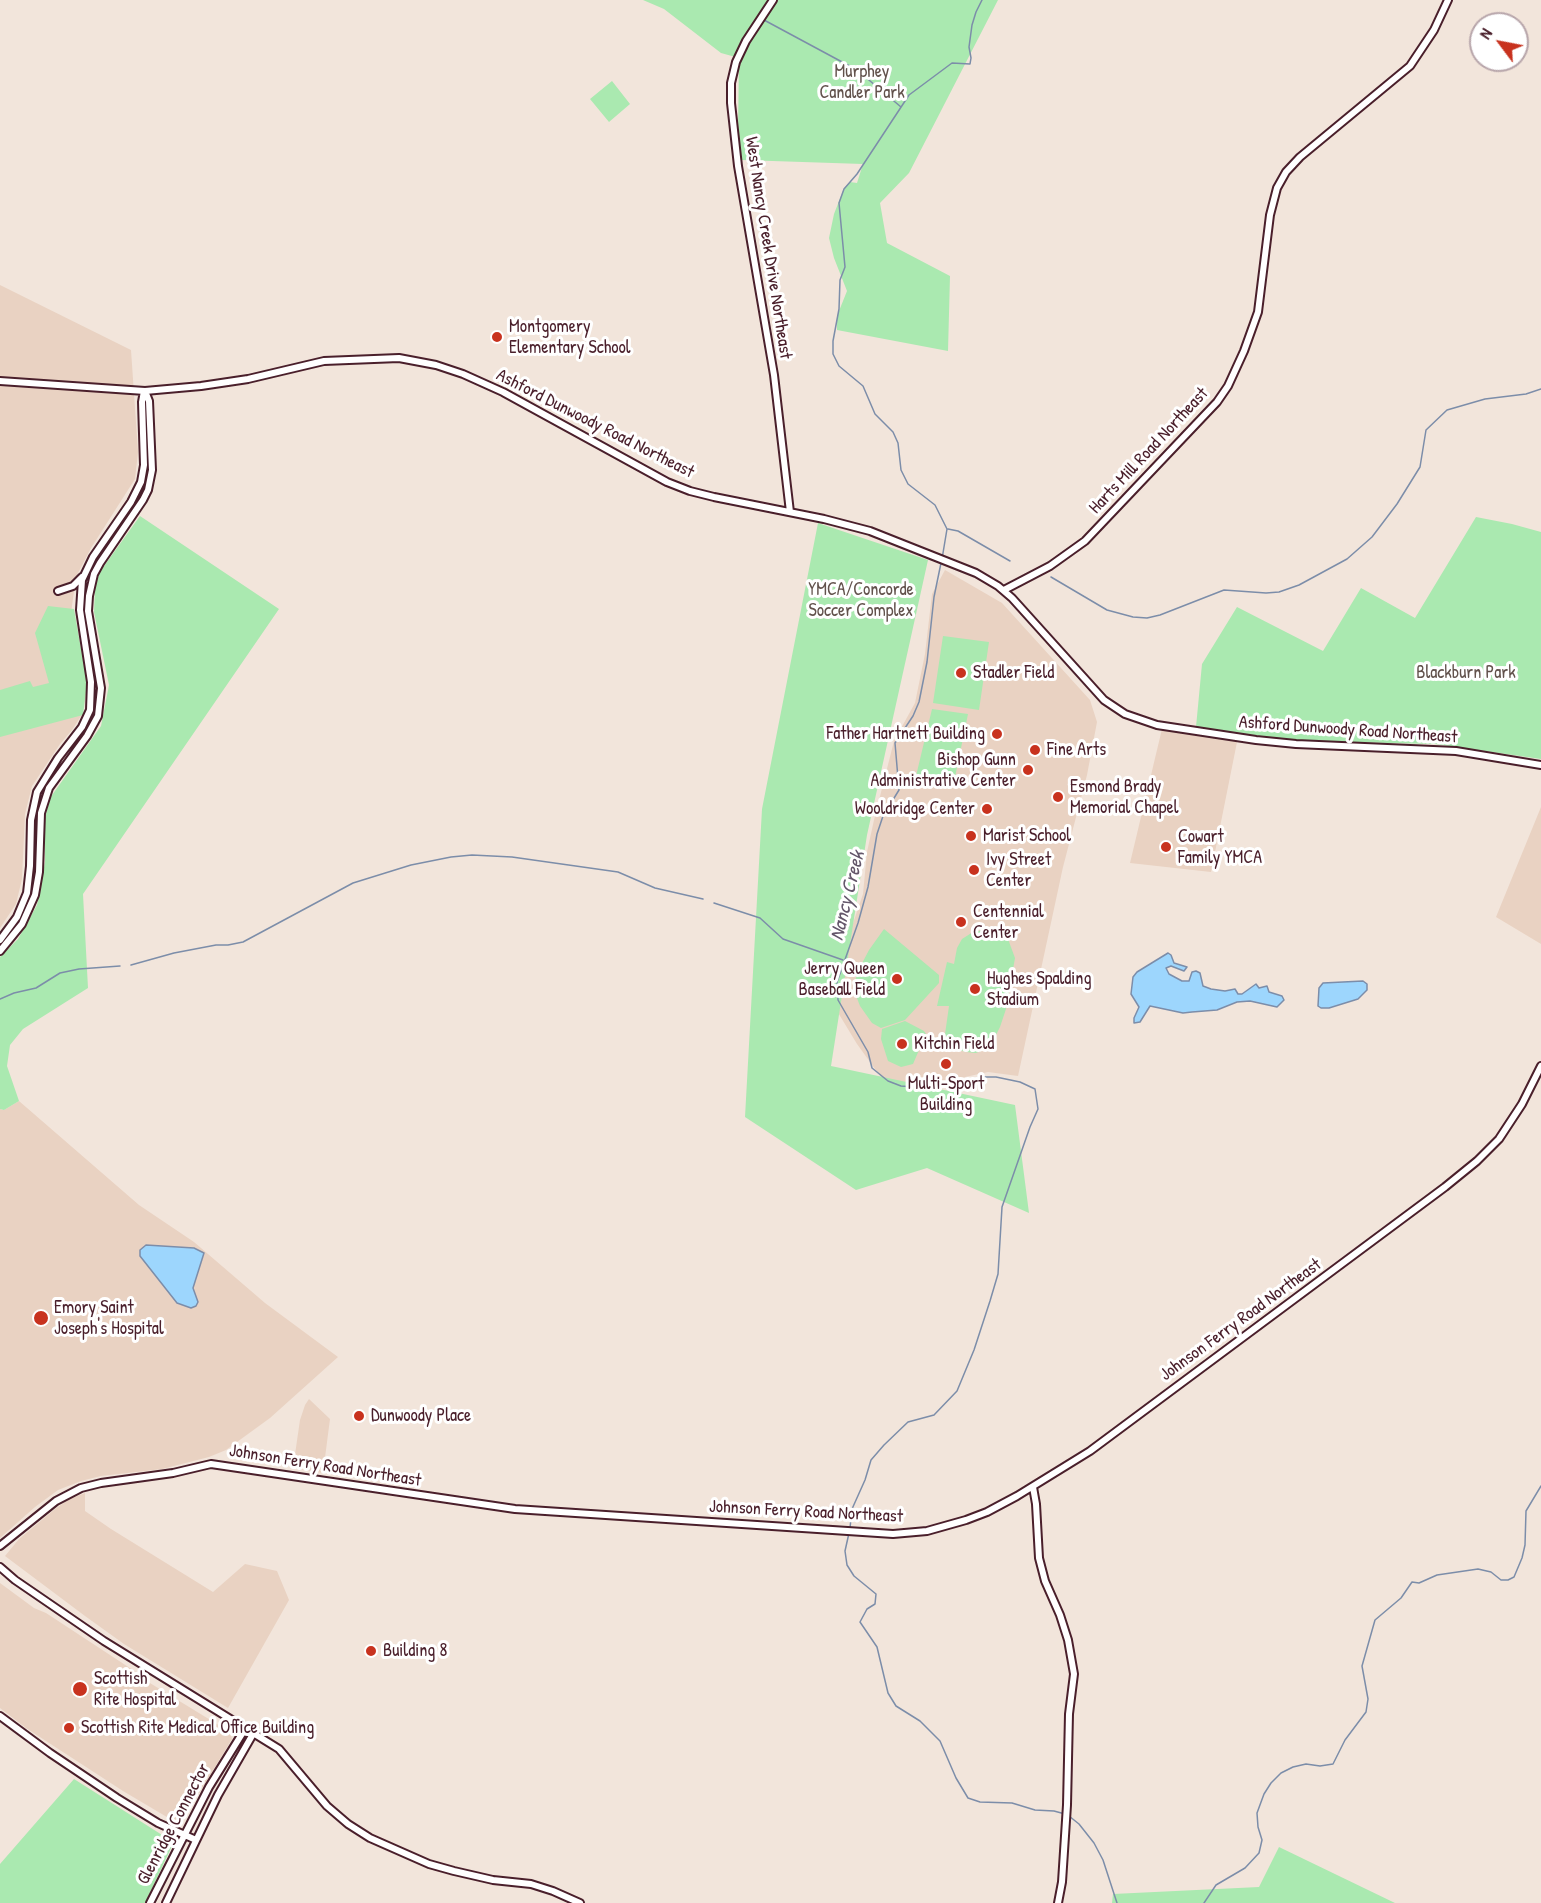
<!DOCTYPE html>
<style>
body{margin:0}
#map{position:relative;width:1541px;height:1903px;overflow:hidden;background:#f2e5db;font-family:"Patrick Hand",sans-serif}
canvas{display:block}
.north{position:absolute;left:1469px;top:12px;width:60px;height:60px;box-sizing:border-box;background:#fff;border:2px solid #b7a5aa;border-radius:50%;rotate:302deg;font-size:16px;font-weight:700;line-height:24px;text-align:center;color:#4a1f2b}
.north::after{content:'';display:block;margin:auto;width:21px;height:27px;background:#c8321e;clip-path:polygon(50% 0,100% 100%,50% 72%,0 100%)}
</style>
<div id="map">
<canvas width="1541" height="1903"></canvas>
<div class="north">N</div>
</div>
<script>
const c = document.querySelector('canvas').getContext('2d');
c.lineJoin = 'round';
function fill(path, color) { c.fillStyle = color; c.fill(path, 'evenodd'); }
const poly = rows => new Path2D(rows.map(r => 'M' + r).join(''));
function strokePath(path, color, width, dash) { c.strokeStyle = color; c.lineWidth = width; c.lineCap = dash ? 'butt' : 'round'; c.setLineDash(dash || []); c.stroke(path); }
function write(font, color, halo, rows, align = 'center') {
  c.font = font + ' "Patrick Hand",sans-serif'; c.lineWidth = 6; c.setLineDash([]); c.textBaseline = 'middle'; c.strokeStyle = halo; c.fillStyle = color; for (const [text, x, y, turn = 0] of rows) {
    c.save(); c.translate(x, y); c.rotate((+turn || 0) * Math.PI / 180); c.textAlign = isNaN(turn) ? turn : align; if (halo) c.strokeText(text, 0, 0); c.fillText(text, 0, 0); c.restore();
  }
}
const built = poly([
 [0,285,131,350,138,452,135,479,91,548,76,577,71,613,87,688,85,701,81,716,72,730,60,744,32,786,25,814,22,879,16,904,0,928],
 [945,570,1002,603,1090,700,1097,722,1087,775,1063,867,1018,1076,988,1072,956,1079,924,1082,909,1090,883,1080,857,1044,828,996,863,894,867,852,874,820,894,741,915,703,925,654,932,594],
 [1162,729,1237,742,1211,872,1130,863],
 [1541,807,1541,944,1496,917],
 [19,1101,139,1205,194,1242,265,1303,338,1357,270,1418,226,1450,209,1457,162,1469,101,1476,81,1481,58,1490,35,1507,0,1538,0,1109,4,1110],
 [309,1399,330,1419,323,1473,293,1468,300,1420,305,1405],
 [85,1493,85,1511,111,1529,213,1592,245,1564,277,1571,289,1600,228,1708,124,1644,85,1616,5,1556,19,1539,55,1509,69,1499],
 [0,1583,34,1608,46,1613,139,1674,145,1680,230,1732,232,1739,183,1820,177,1823,123,1791,26,1728,0,1708]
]);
const green = poly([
 [643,0,998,0,909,173,880,203,887,243,950,276,948,351,837,330,837,316,847,291,834,258,829,238,834,214,844,188,850,182,857,183,863,164,742,160,738,133,739,58,721,53,664,9],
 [612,81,630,104,609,122,590,99],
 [140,516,279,609,83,894,88,988,23,1029,10,1045,7,1066,19,1101,4,1110,0,1109,0,957,18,939,37,905,45,862,45,818,50,798,101,726,109,685,94,612,95,588,99,573],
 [1476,517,1512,524,1541,532,1541,759,1435,744,1296,741,1196,727,1202,664,1237,607,1323,651,1361,588,1415,618],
 [818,523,928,560,867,835,831,1066,1015,1105,1029,1213,927,1168,856,1190,745,1117,762,809],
 [48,606,74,609,87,683,83,715,0,737,0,690,30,681,33,687,49,683,35,633],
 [943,636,989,642,979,710,933,703],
 [932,709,968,714,954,782,916,776],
 [884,929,939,975,939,983,905,1020,881,1028,872,1023,860,1006,853,988,858,971,869,950],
 [984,930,994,931,1008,939,1015,958,1006,1009,1000,1027,992,1043,983,1050,976,1053,966,1052,959,1050,950,1044,945,1034,949,1006,937,1006,947,962,954,964,957,948,962,939,973,932],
 [905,1021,924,1031,926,1034,913,1064,901,1067,888,1061,881,1039,882,1029],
 [74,1779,170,1840,173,1844,145,1903,0,1903,0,1864],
 [1279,1847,1395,1903,1112,1903,1113,1894,1259,1887]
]);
const water = poly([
 [1168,953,1171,955,1174,963,1187,967,1184,971,1171,966,1166,968,1169,974,1182,981,1189,981,1192,972,1196,971,1200,973,1203,986,1211,989,1225,991,1235,989,1238,994,1242,994,1256,984,1259,988,1267,986,1269,992,1282,996,1284,1000,1277,1007,1250,1001,1237,1002,1217,1010,1192,1012,1183,1013,1150,1006,1140,1022,1134,1023,1134,1018,1139,1007,1131,994,1133,977,1137,972,1168,953],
 [1363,981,1367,984,1367,990,1358,999,1329,1008,1321,1008,1318,1006,1319,988,1323,983,1363,981],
 [146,1245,194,1248,204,1253,193,1288,198,1302,196,1306,191,1308,177,1303,140,1256,140,1250,146,1245]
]);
const stream = poly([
 [764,20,857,70,901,107],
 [948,529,958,531,1010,561],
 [942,559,947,529,935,505,908,484,901,470,898,443,893,432,875,414,863,386,839,366,833,354,833,341,839,309,840,280,845,267,839,203,844,189,857,174,909,95,952,63,970,64,971,58,969,47,972,25,976,12,982,0],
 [1051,577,1107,610,1133,617,1147,618,1160,615,1224,590,1266,593,1279,592,1299,585,1347,559,1372,537,1397,504,1420,467,1426,430,1447,410,1485,399,1526,394,1541,389],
 [714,903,760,918,783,939,843,960],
 [131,965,174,953,216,945,228,945,243,942,353,883,411,865,451,857,472,855,512,857,618,872,655,888,703,899],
 [0,999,14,993,36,988,60,973,79,969,120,966],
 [850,1528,852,1509,865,1480,871,1460,884,1445,908,1422,934,1415,957,1391,974,1350,990,1301,998,1274,1002,1207,1030,1127,1038,1109,1035,1089,1020,1082,996,1077,980,1077,961,1083,914,1087,901,1086,888,1081,872,1068,868,1052,838,1000,837,982,858,923,868,887,877,834,883,816,899,790,895,743,913,716,919,702,927,662,934,597,941,563],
 [849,1533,845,1551,847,1565,854,1576,876,1594,875,1604,867,1609,860,1622,877,1647,888,1693,896,1706,920,1721,940,1741,956,1778,968,1798,980,1802,1012,1803,1035,1810,1054,1811,1065,1814],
 [1069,1816,1079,1824,1094,1843,1103,1860,1117,1903],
 [1204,1903,1216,1885,1245,1868,1259,1853,1262,1840,1258,1827,1257,1813,1264,1794,1271,1783,1281,1773,1293,1767,1306,1764,1320,1766,1333,1764,1345,1740,1366,1712,1368,1699,1362,1666,1375,1620,1401,1598,1412,1582,1419,1583,1437,1575,1478,1569,1491,1572,1501,1580,1508,1580,1514,1577,1522,1558,1525,1545,1526,1511,1541,1486]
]);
const secondary = poly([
 [773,0,746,41,736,62,731,83,731,103,738,166,774,375,790,512],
 [0,381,145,391,201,386,248,379,324,361,399,358,436,365,463,374,503,392,667,482,690,491,714,497,824,519,870,531,976,573,998,586,1012,598,1104,700,1125,714,1157,725,1256,740,1296,744,1456,751,1541,765],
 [1004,590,1050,566,1085,541,1217,402,1228,386,1244,351,1258,312,1270,215,1277,188,1286,172,1300,157,1410,66,1434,30,1448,0],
 [58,591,73,586,82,577],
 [0,940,17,917,27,893,30,866,31,820,37,792,58,758,82,727,90,710,91,682,80,610,82,580,93,557,131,502,141,482,144,465,142,402,144,391],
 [0,951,22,924,35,895,39,872,41,813,49,788,87,736,98,716,101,688,88,611,89,596,94,574,100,563,143,500,148,490,152,470,149,401,145,391],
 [1033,1487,1036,1504,1039,1558,1045,1581,1060,1615,1068,1640,1074,1674,1069,1714,1067,1805,1062,1882,1058,1903],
 [0,1546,56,1501,81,1488,101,1483,173,1473,211,1464,515,1509,893,1534,927,1531,966,1520,987,1512,1017,1496,1090,1451,1445,1187,1477,1161,1499,1139,1522,1104,1541,1066],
 [0,1567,15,1580,104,1641,279,1749,327,1806,348,1824,370,1838,429,1864,454,1871,493,1880,531,1884,553,1891,580,1903],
 [0,1716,50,1753,117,1798,158,1823,196,1840],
 [150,1903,209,1787,245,1729],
 [166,1903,218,1795,253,1734]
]);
const markers = [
 [497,337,6,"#c8321e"],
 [961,673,6,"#c8321e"],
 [997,734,6,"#c8321e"],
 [1035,750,6,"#c8321e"],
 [1028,770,6,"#c8321e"],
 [1058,797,6,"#c8321e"],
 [987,809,6,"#c8321e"],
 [971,836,6,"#c8321e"],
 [1166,847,6,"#c8321e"],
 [974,870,6,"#c8321e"],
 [961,922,6,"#c8321e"],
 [897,979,6,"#c8321e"],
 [975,989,6,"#c8321e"],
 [902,1044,6,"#c8321e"],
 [946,1064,6,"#c8321e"],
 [41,1318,8,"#c8321e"],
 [359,1416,6,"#c8321e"],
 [371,1651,6,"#c8321e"],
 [80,1689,8,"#c8321e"],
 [69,1728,6,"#c8321e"]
];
const parkNames = [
 ["Murphey",862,72],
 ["Candler Park",862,93],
 ["YMCA/Concorde",861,590],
 ["Soccer Complex",861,611],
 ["Blackburn Park",1466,673]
];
const streetNames = [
 ["West Nancy Creek Drive Northeast",768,248,81],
 ["Ashford Dunwoody Road Northeast",595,424,27],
 ["Harts Mill Road Northeast",1149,451,-47],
 ["Ashford Dunwoody Road Northeast",1348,730,4],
 ["Johnson Ferry Road Northeast",1241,1320,-36],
 ["Johnson Ferry Road Northeast",325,1466,9],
 ["Johnson Ferry Road Northeast",806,1512,3],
 ["Glenridge Connector",174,1824,-62]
];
const poiNames = [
 ["Montgomery",509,327],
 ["Elementary School",509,348],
 ["Stadler Field",973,673],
 ["Father Hartnett Building",985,734,"right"],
 ["Fine Arts",1047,750],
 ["Bishop Gunn",1016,760,"right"],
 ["Administrative Center",1016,781,"right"],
 ["Esmond Brady",1070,787],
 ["Memorial Chapel",1070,808],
 ["Wooldridge Center",975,809,"right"],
 ["Marist School",983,836],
 ["Cowart",1178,837],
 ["Family YMCA",1178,858],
 ["Ivy Street",986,860],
 ["Center",986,881],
 ["Centennial",973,912],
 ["Center",973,933],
 ["Jerry Queen",885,969,"right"],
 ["Baseball Field",885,990,"right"],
 ["Hughes Spalding",987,979],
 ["Stadium",987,1000],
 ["Kitchin Field",914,1044],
 ["Multi-Sport",946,1084,"center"],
 ["Building",946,1105,"center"],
 ["Emory Saint",54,1308],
 ["Joseph's Hospital",54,1329],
 ["Dunwoody Place",371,1416],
 ["Building 8",383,1651],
 ["Scottish",94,1679],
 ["Rite Hospital",94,1700],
 ["Scottish Rite Medical Office Building",81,1728]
];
const waterNames = [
 ["Nancy Creek",848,896,-76]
];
fill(built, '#e9d2c2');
fill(green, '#aae9b0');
fill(water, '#9dd6fd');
strokePath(water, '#7c8da9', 1.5);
strokePath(stream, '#7c8da9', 1.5);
strokePath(secondary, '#4a1f2b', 10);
strokePath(secondary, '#fff', 6);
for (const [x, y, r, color] of markers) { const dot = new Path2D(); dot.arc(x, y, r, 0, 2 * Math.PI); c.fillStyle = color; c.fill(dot); strokePath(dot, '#fff', 2); }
write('18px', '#62524c', '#fff', parkNames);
write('18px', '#4a1f2b', '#fff', streetNames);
write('18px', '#4a1f2b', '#fff', poiNames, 'left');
write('italic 20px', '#63566a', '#fff', waterNames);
</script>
